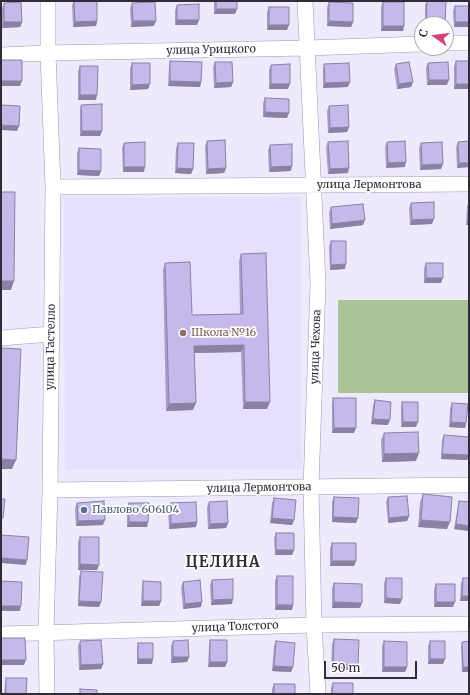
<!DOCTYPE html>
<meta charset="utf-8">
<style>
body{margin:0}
#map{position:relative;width:470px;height:695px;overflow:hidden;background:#edeafb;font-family:Merriweather,serif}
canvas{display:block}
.frame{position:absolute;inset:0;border:2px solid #302d38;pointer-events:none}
.north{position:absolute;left:414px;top:16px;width:40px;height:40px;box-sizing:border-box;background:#fff;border:1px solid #acabaf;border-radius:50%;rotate:284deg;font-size:11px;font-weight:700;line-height:16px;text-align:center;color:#302d38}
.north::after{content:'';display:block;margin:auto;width:14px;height:18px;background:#cf457c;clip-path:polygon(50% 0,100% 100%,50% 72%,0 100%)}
.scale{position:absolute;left:324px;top:661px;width:93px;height:18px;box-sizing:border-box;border:2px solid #302d38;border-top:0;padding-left:5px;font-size:12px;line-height:14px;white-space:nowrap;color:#302d38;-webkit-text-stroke:3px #fff;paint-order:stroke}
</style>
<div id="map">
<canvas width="470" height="695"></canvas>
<div class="frame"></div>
<div class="north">С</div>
<div class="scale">50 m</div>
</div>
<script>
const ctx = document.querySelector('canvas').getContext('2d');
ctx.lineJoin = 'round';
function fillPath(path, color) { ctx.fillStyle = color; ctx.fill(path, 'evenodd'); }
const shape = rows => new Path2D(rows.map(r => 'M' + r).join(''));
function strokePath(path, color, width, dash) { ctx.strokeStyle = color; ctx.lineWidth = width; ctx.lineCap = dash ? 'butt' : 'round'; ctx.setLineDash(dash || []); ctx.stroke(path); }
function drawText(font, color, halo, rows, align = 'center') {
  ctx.font = font + ' Merriweather,serif'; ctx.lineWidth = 3.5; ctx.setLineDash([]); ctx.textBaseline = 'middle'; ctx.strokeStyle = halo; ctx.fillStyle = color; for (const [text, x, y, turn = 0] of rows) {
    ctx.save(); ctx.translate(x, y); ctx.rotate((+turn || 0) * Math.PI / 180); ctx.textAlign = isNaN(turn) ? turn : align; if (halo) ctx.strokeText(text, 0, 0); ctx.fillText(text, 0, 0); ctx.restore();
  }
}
const built = shape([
 [301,197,302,469,65,470,64,198]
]);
const green = shape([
 [338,300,469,300,469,393,338,393]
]);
const minor = shape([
 [305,1,318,283,311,487,314,625,318,694],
 [446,43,469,43],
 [1,55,48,53,307,48,422,44],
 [53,187,469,184],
 [1,338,51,334],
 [50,490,469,485],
 [1,634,314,625,469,624],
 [47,694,46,632,50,490,53,187,48,53,48,1]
]);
const wall = shape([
 [74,1,97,21,96,26,73,27,72,5],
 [214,1,237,1,235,14,214,14],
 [427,1,445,24,425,24,425,5],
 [329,2,353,22,351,27,327,26,327,7],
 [383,2,404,26,403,31,381,31,381,7],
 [4,3,22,22,20,27,2,28,2,8],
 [132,3,154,26,131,27,130,8],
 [177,5,197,25,175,25,175,10],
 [455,6,469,6,454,27,453,11],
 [269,7,287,30,267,30,267,12],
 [170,61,201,82,200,87,168,86,169,66],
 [456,61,469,61,469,89,454,89,454,66],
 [215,62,233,82,231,87,214,88,213,67],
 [132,63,150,84,148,89,130,90,130,68],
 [428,63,447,85,427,85,426,68],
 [324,64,348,87,323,88,323,69],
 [396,64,413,82,411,87,397,89,394,69],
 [271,65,288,89,269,89,269,70],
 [80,66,96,100,78,100,78,71],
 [265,98,287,118,263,117,263,103],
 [81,105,102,131,100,136,80,136,80,110],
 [329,106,349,127,347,132,328,133,327,111],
 [207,141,226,168,224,173,206,174,205,146],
 [469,141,469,167,457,168,456,147,458,142],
 [328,142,348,173,328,174,326,147],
 [387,142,405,167,386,168,385,147],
 [124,143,144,172,123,172,122,148],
 [178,143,193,169,191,174,175,173,176,148],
 [421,143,441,169,420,170,419,148],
 [270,145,291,171,269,172,268,150],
 [79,148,101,171,99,176,77,175,77,153],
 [469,201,469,225,466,225,467,206],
 [411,203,432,224,410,225,409,208],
 [331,207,363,225,330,229,329,212],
 [331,241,345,269,330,270,329,246],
 [241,254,267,409,243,409,241,352,194,353,193,410,166,411,163,270,165,263,192,315,240,314,239,261],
 [426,263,441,283,424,283,424,268],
 [333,398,354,433,332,433,332,403],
 [375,400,388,425,371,424,373,405],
 [402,402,416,427,401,427,401,407],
 [452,403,466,423,465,428,449,427,450,408],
 [384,433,416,461,382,462,381,440],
 [444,435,469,455,467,460,441,459,442,440],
 [423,494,447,529,418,527,420,502],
 [334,497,356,523,332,522,332,502],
 [388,497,409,516,407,521,388,523,386,502],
 [274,498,294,520,292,525,270,523,272,503],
 [459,501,469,502,469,531,454,529,458,506],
 [209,502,228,523,226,528,208,529,207,507],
 [77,503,103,525,76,526,75,508],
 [129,503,148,522,147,527,127,527,127,508],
 [170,503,197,522,196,527,169,529,168,508],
 [276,533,294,550,292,555,275,555,274,538],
 [80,537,97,570,78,570,78,542],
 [332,543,354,566,330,566,330,548],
 [81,571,101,602,99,607,78,606,79,576],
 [277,576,293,605,292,610,275,610,275,581],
 [386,578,400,604,384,603,384,583],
 [463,578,469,578,469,601,460,601,461,583],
 [212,580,232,604,211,605,210,585],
 [143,581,161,601,159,606,141,606,142,586],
 [183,582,201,607,183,609,181,587],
 [334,583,360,608,332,608,332,588],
 [436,584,453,607,434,607,434,589],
 [334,639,356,670,331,669,332,644],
 [210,640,227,662,225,667,208,667,209,645],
 [80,641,103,664,101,669,79,670,78,646],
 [173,641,189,657,187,662,171,663,171,646],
 [276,641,293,667,291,672,272,671,274,646],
 [384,641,407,667,405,672,382,672,382,646],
 [430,641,443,664,428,664,428,646],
 [469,641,469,672,462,672,461,647,462,642],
 [138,643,152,664,137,664,137,648],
 [6,678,26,694,4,694,5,683],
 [333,683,353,694,331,694,331,688],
 [274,684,295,694,272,694,272,689]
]);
const shadedWall = shape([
 [216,9,237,9,235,14,214,14],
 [177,20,199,20,197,25,175,25],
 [97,21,96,26,73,27,75,22],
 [133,21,156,21,154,26,131,27],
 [329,21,353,22,351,27,327,26],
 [4,22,22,22,20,27,2,28],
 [455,22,469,22,469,27,454,27],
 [269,25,289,25,287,30,267,30],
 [383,26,404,26,403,31,381,31],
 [429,80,449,80,447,85,427,85],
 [1,81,22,81,20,86,1,86],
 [170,81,201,82,200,87,168,86],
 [233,82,231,87,214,88,216,83],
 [350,82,348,87,323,88,325,83],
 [413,82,411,87,397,89,399,84],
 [150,84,148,89,130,90,132,85],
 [271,84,290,84,288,89,269,89],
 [456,84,469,84,469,89,454,89],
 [80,95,97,95,96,100,78,100],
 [265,112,289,113,287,118,263,117],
 [1,125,19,126,17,131,1,130],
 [349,127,347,132,328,133,330,128],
 [82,131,102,131,100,136,80,136],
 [406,162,405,167,386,168,388,163],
 [459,163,469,163,469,167,457,168],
 [443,164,441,169,420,170,422,165],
 [292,166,291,171,269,172,271,167],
 [124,167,145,167,144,172,123,172],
 [177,168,193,169,191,174,175,173],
 [226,168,224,173,206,174,208,169],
 [349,168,348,173,328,174,330,169],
 [79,170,101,171,99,176,77,175],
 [434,219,432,224,410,225,412,220],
 [365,220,363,225,330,229,332,224],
 [468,220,469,220,469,225,466,225],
 [346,264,345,269,330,270,331,265],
 [426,278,443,278,441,283,424,283],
 [1,281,14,281,11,290,1,290],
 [244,345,241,352,192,353,194,346],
 [245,402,270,402,267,409,243,409],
 [196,403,193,410,166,411,169,404],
 [373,419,390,420,388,425,371,424],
 [403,422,418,422,416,427,401,427],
 [451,422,466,423,465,428,449,427],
 [334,428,356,428,354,433,332,433],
 [419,453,416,461,382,462,384,454],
 [442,454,469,455,467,460,441,459],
 [1,459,16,460,12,469,1,469],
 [409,516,407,521,388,523,389,518],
 [333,517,358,518,356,523,332,522],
 [272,518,294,520,292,525,270,523],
 [105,520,103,525,76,526,78,521],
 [421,520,450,522,447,529,418,527],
 [129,522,148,522,147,527,127,527],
 [197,522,196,527,169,529,171,524],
 [228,523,226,528,208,529,210,524],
 [456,524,469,526,469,531,454,529],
 [276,550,294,550,292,555,275,555],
 [1,558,27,560,26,565,1,563],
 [332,561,356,561,354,566,330,566],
 [80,564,99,565,97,570,78,570],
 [462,596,469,596,469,601,460,601],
 [386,598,402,599,400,604,384,603],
 [233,599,232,604,211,605,213,600],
 [79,601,101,602,99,607,78,606],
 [143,601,161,601,159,606,141,606],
 [202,602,201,607,183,609,185,604],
 [334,602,362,603,360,608,332,608],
 [436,602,455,602,453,607,434,607],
 [277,605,293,605,292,610,275,610],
 [1,606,21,606,20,611,1,611],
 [173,657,189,657,187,662,171,663],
 [138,659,153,659,152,664,137,664],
 [430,659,445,659,443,664,428,664],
 [1,660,26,660,24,665,1,665],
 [210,662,227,662,225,667,208,667],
 [103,664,101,669,79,670,81,665],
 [333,664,358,665,356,670,331,669],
 [274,666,293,667,291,672,272,671],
 [384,667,407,667,405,672,382,672],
 [463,667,469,667,469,672,462,672]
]);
const building = shape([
 [74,1,97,1,97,21,75,22,74,1],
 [216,1,237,1,237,9,216,9,216,1],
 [427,1,446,1,445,24,426,24,427,1],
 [21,2,22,22,4,22,4,3,21,2],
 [155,2,156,21,133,21,132,3,155,2],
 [329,2,353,3,353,22,329,21,329,2],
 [383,2,404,2,404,26,383,26,383,2],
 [199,4,199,20,177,20,177,5,199,4],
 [455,6,469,6,469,22,455,22,455,6],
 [269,7,289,7,289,25,269,25,269,7],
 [1,60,22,60,22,81,1,81,1,60],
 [170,61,202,62,201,82,170,81,170,61],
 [456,61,469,61,469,84,456,84,456,61],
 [215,62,232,62,233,82,216,83,215,62],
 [409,62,413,82,399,84,396,64,409,62],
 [448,62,449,80,429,80,428,63,448,62],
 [132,63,150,63,150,84,132,85,132,63],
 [349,63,350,82,325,83,324,64,349,63],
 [290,64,290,84,271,84,271,65,290,64],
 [80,66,98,66,97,95,80,95,80,66],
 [265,98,289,99,289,113,265,112,265,98],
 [102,104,102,131,82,131,81,105,102,104],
 [1,105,20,106,19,126,1,125,1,105],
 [348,105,349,127,330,128,329,106,348,105],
 [225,140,226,168,208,169,207,141,225,140],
 [348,141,349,168,330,169,328,142,348,141],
 [405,141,406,162,388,163,387,142,405,141],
 [469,141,469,163,459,163,458,142,469,141],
 [145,142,145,167,124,167,124,143,145,142],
 [442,142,443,164,422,165,421,143,442,142],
 [178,143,194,143,193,169,177,168,178,143],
 [292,144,292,166,271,167,270,145,292,144],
 [79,148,101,149,101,171,79,170,79,148],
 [1,192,15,192,14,281,1,281,1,192],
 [469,201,469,220,468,220,469,201],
 [434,202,434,219,412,220,411,203,434,202],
 [363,204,365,220,332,224,331,207,363,204],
 [331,241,346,241,346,264,331,265,331,241],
 [266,253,270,402,245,402,244,345,194,346,196,403,169,404,165,263,190,262,192,315,243,314,241,254,266,253],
 [426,263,443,263,443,278,426,278,426,263],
 [1,348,21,349,16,460,1,459,1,348],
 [333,398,356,398,356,428,334,428,333,398],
 [375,400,391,402,390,420,373,419,375,400],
 [402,402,418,402,418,422,403,422,402,402],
 [452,403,468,404,466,423,451,422,452,403],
 [418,432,419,453,384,454,384,433,418,432],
 [444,435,469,437,469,455,442,454,444,435],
 [423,494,452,497,450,522,421,520,423,494],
 [407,496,409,516,389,518,388,497,407,496],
 [334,497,359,498,358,518,333,517,334,497],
 [274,498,296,500,294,520,272,518,274,498],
 [1,499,5,499,3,518,1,518,1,499],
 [104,501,105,520,78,521,77,503,104,501],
 [227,501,228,523,210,524,209,502,227,501],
 [459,501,469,502,469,526,456,524,459,501],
 [196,502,197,522,171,524,170,503,196,502],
 [129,503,149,503,148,522,129,522,129,503],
 [276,533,294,533,294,550,276,550,276,533],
 [1,535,29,537,27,560,1,558,1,535],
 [80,537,99,537,99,565,80,564,80,537],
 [332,543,356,543,356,561,332,561,332,543],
 [81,571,103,572,101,602,79,601,81,571],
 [277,576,293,576,293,605,277,605,277,576],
 [386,578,402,578,402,599,386,598,386,578],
 [463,578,469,578,469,596,462,596,463,578],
 [233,579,233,599,213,600,212,580,233,579],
 [200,580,202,602,185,604,183,582,200,580],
 [1,581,22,582,21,606,1,606,1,581],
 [143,581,161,582,161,601,143,601,143,581],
 [334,583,362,584,362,603,334,602,334,583],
 [436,584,455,584,455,602,436,602,436,584],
 [1,638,25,638,26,660,1,660,1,638],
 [334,639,359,640,358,665,333,664,334,639],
 [101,640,103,664,81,665,80,641,101,640],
 [188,640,189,657,173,657,173,641,188,640],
 [210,640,227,640,227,662,210,662,210,640],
 [276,641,295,643,293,667,274,666,276,641],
 [384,641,407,642,407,667,384,667,384,641],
 [430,641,445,641,445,659,430,659,430,641],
 [469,641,469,667,463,667,462,642,469,641],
 [138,643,153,643,153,659,138,659,138,643],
 [6,678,27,678,26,694,6,694,6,678],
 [333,683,353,683,353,694,332,694,333,683],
 [274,684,295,684,295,694,274,694,274,684],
 [80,689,97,690,97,694,80,694,80,689]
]);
const markers = [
 [183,333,4,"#8d6e63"],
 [84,510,4,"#5c6f8a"]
];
const streetNames = [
 ["улица Урицкого",211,50,-1],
 ["улица Лермонтова",369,185],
 ["улица Гастелло",51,347,-89],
 ["улица Чехова",316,347,-88],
 ["улица Лермонтова",259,488,-1],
 ["улица Толстого",235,627,-2]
];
const educationNames = [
 ["Школа №16",191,333]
];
const serviceNames = [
 ["Павлово 606104",92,510]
];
const districtNames = [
 ["ЦЕЛИНА",223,563]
];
fillPath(built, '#e7e0fd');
fillPath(green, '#aac496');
strokePath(minor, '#9f98b3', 16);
strokePath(minor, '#fff', 15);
fillPath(wall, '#a99ec9');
fillPath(shadedWall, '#8a81a4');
fillPath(building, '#c5b8ea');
strokePath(building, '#8a81a4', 1);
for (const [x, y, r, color] of markers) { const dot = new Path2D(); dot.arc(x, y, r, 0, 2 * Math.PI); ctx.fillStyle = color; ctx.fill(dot); strokePath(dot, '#fff', 1.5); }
drawText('11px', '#302d38', '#fff', streetNames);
drawText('11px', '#785e54', '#fff', educationNames, 'left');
drawText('11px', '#4e5e75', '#fff', serviceNames, 'left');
ctx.letterSpacing = '1px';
drawText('bold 15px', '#302d38', '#fff', districtNames);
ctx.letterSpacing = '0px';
</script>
